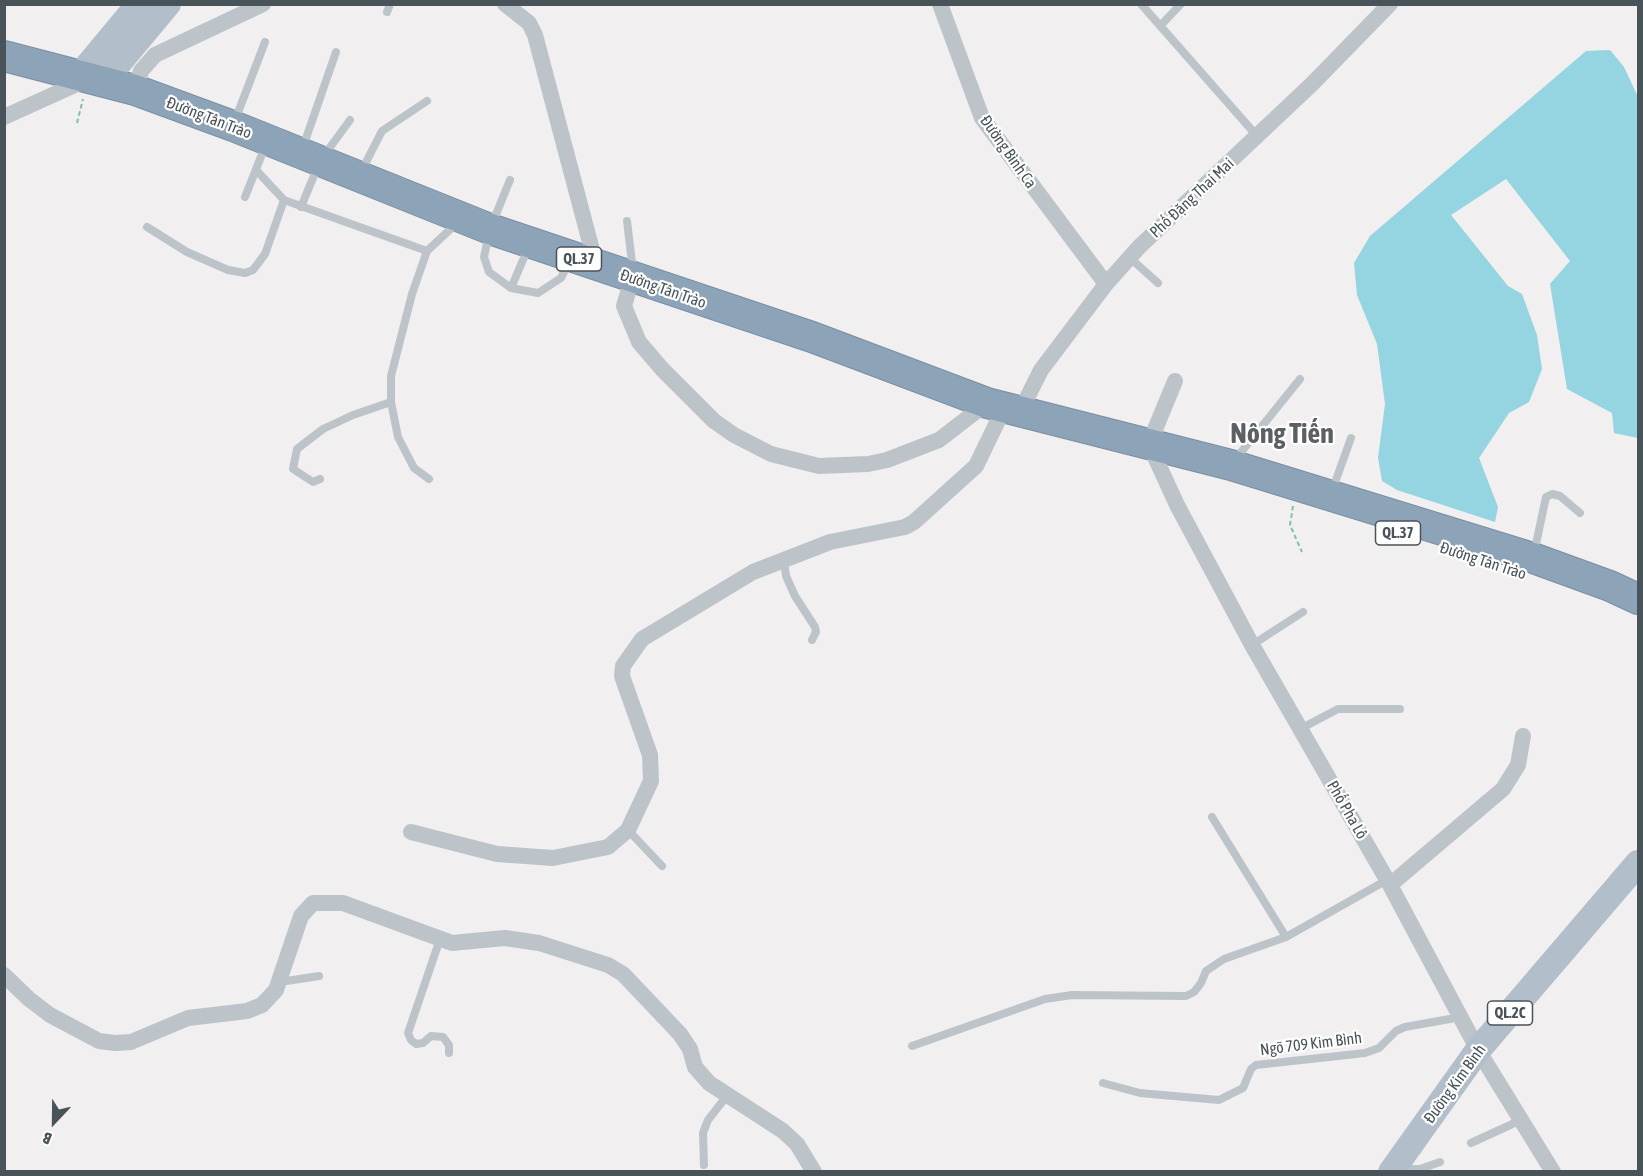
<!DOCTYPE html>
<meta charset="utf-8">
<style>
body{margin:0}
#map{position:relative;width:1643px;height:1176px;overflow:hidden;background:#f1efef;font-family:"Asap Condensed",sans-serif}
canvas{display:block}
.frame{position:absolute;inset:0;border:6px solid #49535a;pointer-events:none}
.north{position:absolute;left:24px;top:1092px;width:60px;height:60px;-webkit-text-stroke:4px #fff;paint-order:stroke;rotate:202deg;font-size:16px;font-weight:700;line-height:24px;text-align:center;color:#49535a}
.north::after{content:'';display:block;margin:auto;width:21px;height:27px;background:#49535a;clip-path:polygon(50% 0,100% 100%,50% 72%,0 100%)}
</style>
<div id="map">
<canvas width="1643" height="1176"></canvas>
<div class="frame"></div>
<div class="north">B</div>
</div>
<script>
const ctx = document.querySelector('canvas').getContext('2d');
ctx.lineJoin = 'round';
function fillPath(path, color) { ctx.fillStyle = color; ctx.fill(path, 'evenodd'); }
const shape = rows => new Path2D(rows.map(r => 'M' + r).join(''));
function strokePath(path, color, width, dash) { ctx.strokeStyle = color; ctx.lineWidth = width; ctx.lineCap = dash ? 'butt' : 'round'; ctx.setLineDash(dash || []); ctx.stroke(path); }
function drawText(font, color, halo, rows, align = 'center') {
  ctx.font = font + ' "Asap Condensed",sans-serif'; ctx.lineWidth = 4.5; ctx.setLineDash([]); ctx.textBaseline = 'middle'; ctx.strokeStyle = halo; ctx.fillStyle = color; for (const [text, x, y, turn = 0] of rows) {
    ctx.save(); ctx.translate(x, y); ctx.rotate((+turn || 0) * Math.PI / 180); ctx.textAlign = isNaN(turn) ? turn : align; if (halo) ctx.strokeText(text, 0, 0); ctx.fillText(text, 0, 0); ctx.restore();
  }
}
const water = shape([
 [1610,50,1624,67,1638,97,1638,438,1614,433,1612,413,1567,389,1550,284,1570,261,1506,179,1451,215,1508,286,1522,294,1537,335,1542,369,1529,402,1509,413,1479,458,1498,507,1495,522,1397,490,1382,481,1378,458,1385,404,1377,344,1357,295,1354,263,1370,236,1586,51]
]);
const path = shape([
 [77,123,83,99],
 [1293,506,1290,525,1302,552]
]);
const lane = shape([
 [1141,4,1257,136],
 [387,12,390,4],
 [1160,26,1181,4],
 [234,123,265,42],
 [303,147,336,52],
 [257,171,284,200,427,251,457,223],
 [361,172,382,131,427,101],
 [510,180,490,229,484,257,489,272,511,288,538,293,561,278,570,260],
 [245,197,266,144],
 [301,207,320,161,350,120],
 [627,221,633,271],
 [147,227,187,252,228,270,245,273,253,270,265,254,284,200],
 [427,251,412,294,391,376,391,402,398,437,414,468,429,479],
 [1130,258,1158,283],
 [511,288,529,246],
 [1234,461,1300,379],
 [320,479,313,482,293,469,297,449,323,429,353,415,391,402],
 [1332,491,1351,438],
 [784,560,786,576,795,596,815,627,816,632,812,640],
 [1522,573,1533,558,1546,497,1552,494,1560,496,1580,513],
 [1252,645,1303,612],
 [1300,729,1338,709,1400,709],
 [1212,817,1286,937],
 [628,830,662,866],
 [440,939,408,1033,411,1040,416,1044,423,1043,431,1036,443,1037,449,1045,449,1053],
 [280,982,319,976],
 [912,1046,1045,999,1072,995,1186,996,1194,992,1201,983,1206,971,1224,959,1286,937,1387,880],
 [1103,1083,1140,1093,1219,1100,1243,1088,1251,1069,1256,1065,1365,1053,1379,1048,1396,1031,1405,1027,1461,1017],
 [1471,1143,1521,1120],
 [704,1165,703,1133,708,1120,726,1097],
 [1399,1169,1420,1169,1440,1162]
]);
const street = shape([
 [505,4,529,23,535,35,596,265],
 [940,4,982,118,1106,284],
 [135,90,141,71,155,55,263,4],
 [4,117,88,79],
 [632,279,624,306,639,342,662,369,714,421,734,435,771,454,819,466,868,464,887,460,939,440,987,403],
 [1175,381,1149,444,1177,505,1252,645,1390,885,1478,1050,1553,1172],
 [1020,412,1041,370,1106,284,1139,247,1312,84,1390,4],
 [411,832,497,854,553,858,608,847,628,830,651,781,650,755,622,676,623,666,642,639,753,572,830,542,905,527,914,522,976,466,1004,408],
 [1390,885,1503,789,1518,765,1523,736],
 [4,975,29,999,50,1015,99,1041,115,1043,131,1042,188,1018,247,1011,262,1005,276,990,301,916,313,903,343,903,452,943,505,938,539,943,608,965,623,974,680,1034,690,1049,695,1067,709,1083,783,1131,797,1144,814,1172]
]);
const primary = shape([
 [79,76,139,4],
 [103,82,168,4],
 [1391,1172,1478,1050,1638,863]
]);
const highway = shape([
 [4,56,135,90,233,126,490,229,812,337,987,403,1231,465,1533,558,1610,586,1638,599]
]);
const shields = [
 [579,259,45],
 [1398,533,45],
 [1510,1013,45]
];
const shieldNames = [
 ["QL.37",579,259],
 ["QL.37",1398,533],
 ["QL.2C",1510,1013]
];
const streetNames = [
 ["Đường Tân Trào",209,118,21],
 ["Đường Bình Ca",1008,152,55],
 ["Phố Đặng Thai Mai",1192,198,-43],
 ["Đường Tân Trào",663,289,19],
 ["Đường Tân Trào",1483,561,18],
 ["Phố Pha Lô",1347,810,60],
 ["Ngõ 709 Kim Bình",1311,1044,-7],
 ["Đường Kim Bình",1455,1084,-54]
];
const townNames = [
 ["Nông Tiến",1282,434]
];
fillPath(water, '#95d4e1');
strokePath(highway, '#788ea3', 32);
strokePath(path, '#7fc39e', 2, [4.5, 3]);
strokePath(lane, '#bcc4ca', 8);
strokePath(street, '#bcc4ca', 16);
strokePath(primary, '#b2bfca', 26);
strokePath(highway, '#8da3b7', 30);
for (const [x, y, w] of shields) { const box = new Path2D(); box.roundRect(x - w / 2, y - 12, w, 24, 4.5); ctx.fillStyle = '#fff'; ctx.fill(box); strokePath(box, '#49535a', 1.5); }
drawText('bold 15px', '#49535a', null, shieldNames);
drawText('16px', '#49535a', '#fff', streetNames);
drawText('bold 28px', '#5c5f63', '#fff', townNames);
</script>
